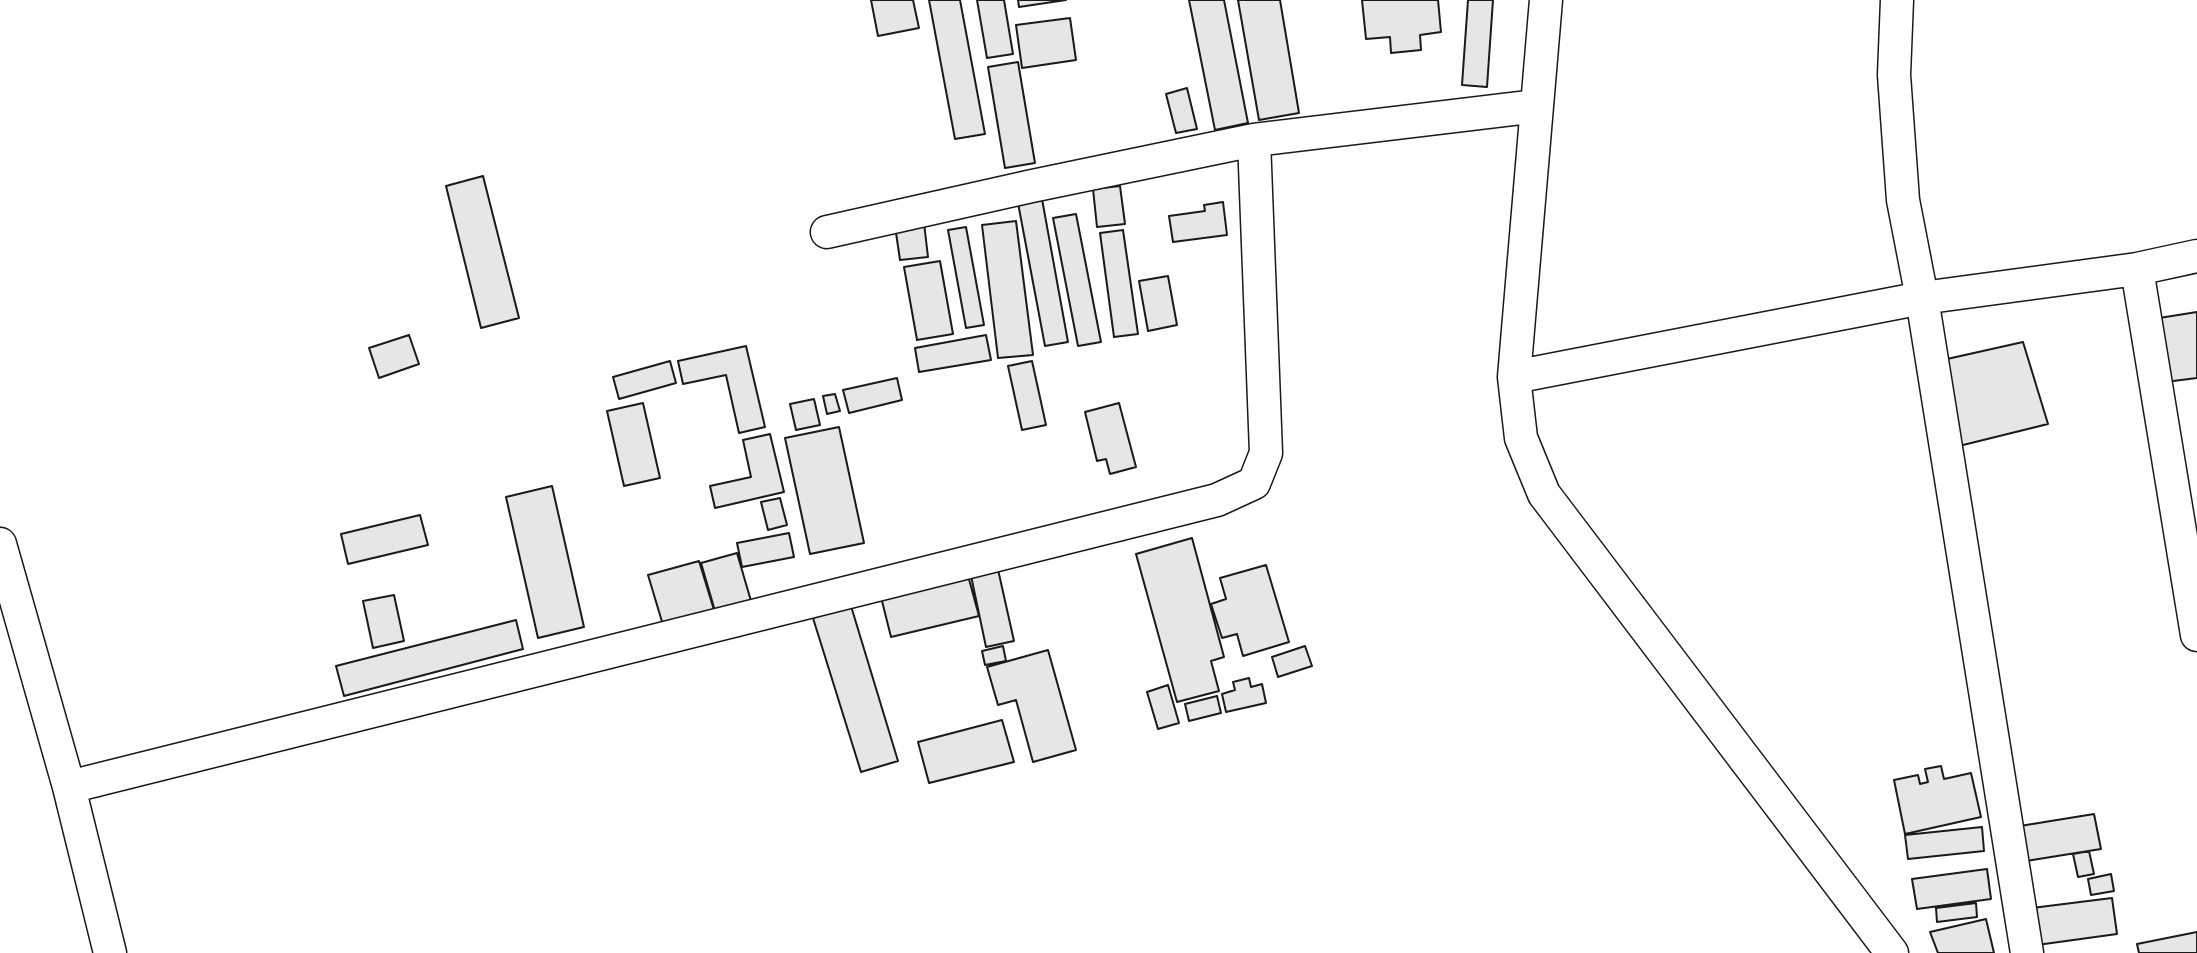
<!DOCTYPE html>
<style>
body{margin:0}
canvas{display:block;background:#fff}
</style>
<canvas width="2197" height="953"></canvas>
<script>
const ctx = document.querySelector('canvas').getContext('2d');
ctx.lineJoin = 'round';
function fillPath(path, color) { ctx.fillStyle = color; ctx.fill(path, 'evenodd'); }
const shape = rows => new Path2D(rows.map(r => 'M' + r).join(''));
function strokePath(path, color, width, dash) { ctx.strokeStyle = color; ctx.lineWidth = width; ctx.lineCap = dash ? 'butt' : 'round'; ctx.setLineDash(dash || []); ctx.stroke(path); }
const building = shape([
 [871,0,913,0,919,28,878,36,871,0],
 [929,0,960,0,985,134,955,139,929,0],
 [977,0,1004,0,1013,54,987,58,977,0],
 [1018,0,1066,0,1019,7,1018,0],
 [1189,0,1224,0,1248,123,1215,130,1189,0],
 [1238,0,1280,0,1299,113,1259,120,1238,0],
 [1362,0,1438,0,1441,32,1420,35,1421,50,1391,53,1390,37,1366,39,1362,0],
 [1468,0,1493,0,1487,87,1462,85,1468,0],
 [1070,18,1076,60,1022,68,1016,25,1070,18],
 [1018,62,1035,163,1005,168,988,67,1018,62],
 [1187,88,1197,129,1176,133,1166,94,1187,88],
 [483,176,519,318,481,328,446,186,483,176],
 [1120,186,1125,224,1097,227,1093,189,1120,186],
 [1042,199,1068,342,1045,346,1018,203,1042,199],
 [1223,202,1227,235,1173,242,1169,216,1205,211,1204,205,1223,202],
 [1076,214,1101,342,1078,346,1053,218,1076,214],
 [1016,221,1033,355,998,358,982,225,1016,221],
 [924,223,928,257,900,260,895,226,924,223],
 [966,227,984,325,966,328,948,230,966,227],
 [1123,230,1138,334,1114,337,1100,233,1123,230],
 [940,261,953,334,917,340,904,267,940,261],
 [1168,276,1177,325,1148,331,1139,281,1168,276],
 [2197,312,2197,378,2165,382,2153,319,2197,312],
 [409,335,419,364,379,378,369,348,409,335],
 [986,335,991,360,919,372,915,348,986,335],
 [2023,342,2048,424,1959,446,1947,359,2023,342],
 [746,346,765,427,739,433,726,375,683,384,678,361,746,346],
 [670,361,676,383,619,399,613,377,670,361],
 [1032,361,1046,425,1022,430,1008,366,1032,361],
 [897,378,902,400,849,413,843,390,897,378],
 [835,394,840,411,827,414,823,396,835,394],
 [814,399,820,425,796,430,790,404,814,399],
 [643,403,660,478,624,486,607,411,643,403],
 [1119,403,1136,467,1110,474,1106,459,1097,461,1085,412,1119,403],
 [839,427,864,543,810,554,785,438,839,427],
 [770,434,784,492,715,508,710,486,751,477,743,440,770,434],
 [552,486,584,627,538,638,506,497,552,486],
 [780,498,787,525,768,530,761,502,780,498],
 [420,515,428,545,348,564,341,534,420,515],
 [789,533,794,557,742,567,737,543,789,533],
 [1192,538,1224,657,1211,661,1219,691,1177,702,1136,554,1192,538],
 [737,553,751,601,715,611,701,563,737,553],
 [699,561,714,610,663,625,648,575,699,561],
 [997,565,1014,641,986,647,970,571,997,565],
 [1266,565,1289,642,1243,656,1237,634,1222,638,1211,604,1226,599,1220,578,1266,565],
 [967,572,979,616,891,637,880,593,967,572],
 [394,595,404,641,373,648,363,601,394,595],
 [851,606,898,761,861,772,813,618,851,606],
 [516,620,523,649,344,696,336,666,516,620],
 [1003,646,1006,661,985,665,982,651,1003,646],
 [1305,646,1312,666,1278,677,1272,657,1305,646],
 [1048,650,1076,750,1033,762,1016,700,998,705,987,667,1048,650],
 [1249,678,1251,687,1262,684,1266,703,1226,712,1222,694,1235,690,1233,682,1249,678],
 [1168,685,1179,723,1158,729,1147,692,1168,685],
 [1217,696,1221,713,1189,721,1185,704,1217,696],
 [1002,720,1014,762,929,783,918,742,1002,720],
 [1941,766,1944,779,1971,773,1981,817,1905,834,1894,780,1918,775,1920,784,1928,782,1925,769,1941,766],
 [2094,814,2101,849,2026,861,2020,826,2094,814],
 [1982,827,1984,851,1908,859,1905,835,1982,827],
 [2089,851,2094,874,2078,877,2073,854,2089,851],
 [1987,869,1991,899,1917,909,1912,879,1987,869],
 [2111,874,2114,891,2091,895,2088,879,2111,874],
 [2112,898,2117,934,2037,945,2032,908,2112,898],
 [1976,903,1977,917,1937,922,1936,908,1976,903],
 [1986,919,1994,953,1938,953,1930,932,1986,919],
 [2197,932,2197,953,2139,953,2137,944,2197,932]
]);
const minor = shape([
 [1546,0,1514,377,1521,438,1544,494,1892,953],
 [827,232,1032,186,1254,140,1537,106],
 [2137,269,2197,635],
 [1514,377,1922,298,1903,200,1894,75,1897,0],
 [0,544,69,787,110,953],
 [69,787,1217,500,1254,483,1266,453,1254,140],
 [2027,953,1922,298,2137,269,2197,256]
]);
fillPath(building, '#e6e6e6');
strokePath(building, '#1a1a1a', 2);
strokePath(minor, '#1a1a1a', 35);
strokePath(minor, '#fff', 32);
</script>
